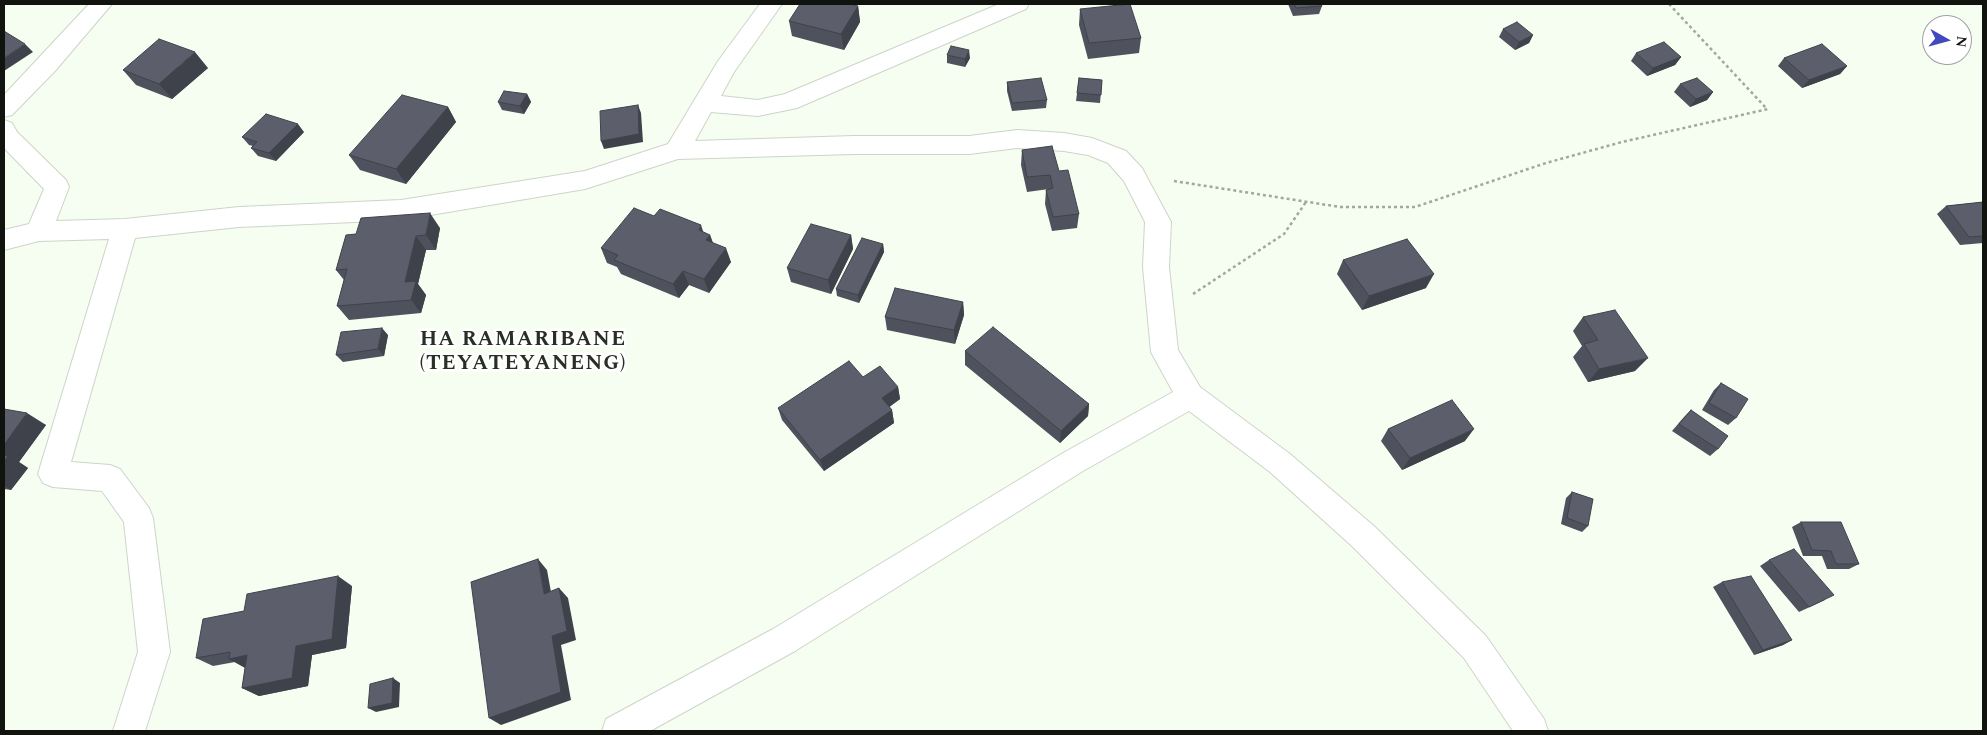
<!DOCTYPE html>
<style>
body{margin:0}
#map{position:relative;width:1987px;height:735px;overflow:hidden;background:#f5fef1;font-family:Spectral,serif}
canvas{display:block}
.frame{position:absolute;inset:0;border:5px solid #10130e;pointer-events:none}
.north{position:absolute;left:1922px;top:15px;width:50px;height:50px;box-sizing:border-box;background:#fff;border:1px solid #9fa19f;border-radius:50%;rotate:97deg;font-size:14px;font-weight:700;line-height:20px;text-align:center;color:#10130e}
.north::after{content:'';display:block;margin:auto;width:18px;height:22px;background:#414abe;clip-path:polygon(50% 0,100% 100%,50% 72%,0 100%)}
</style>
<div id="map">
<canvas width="1987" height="735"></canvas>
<div class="frame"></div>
<div class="north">N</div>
</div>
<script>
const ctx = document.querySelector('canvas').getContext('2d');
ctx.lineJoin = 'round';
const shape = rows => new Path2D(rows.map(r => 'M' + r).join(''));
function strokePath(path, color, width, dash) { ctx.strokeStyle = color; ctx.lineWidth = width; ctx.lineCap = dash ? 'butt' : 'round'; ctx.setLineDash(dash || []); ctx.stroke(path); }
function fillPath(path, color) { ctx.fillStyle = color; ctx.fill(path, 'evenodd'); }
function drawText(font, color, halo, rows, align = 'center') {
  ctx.font = font + ' Spectral,serif'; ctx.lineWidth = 5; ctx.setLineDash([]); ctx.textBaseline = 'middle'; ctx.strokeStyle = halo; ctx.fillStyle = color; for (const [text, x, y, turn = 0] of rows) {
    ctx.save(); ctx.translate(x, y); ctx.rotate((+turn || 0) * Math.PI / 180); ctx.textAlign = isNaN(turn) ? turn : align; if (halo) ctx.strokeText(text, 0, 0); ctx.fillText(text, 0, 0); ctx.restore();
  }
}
const path = shape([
 [1669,4,1767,109],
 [1174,181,1340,207,1415,207,1546,163,1622,142,1768,109],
 [1193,294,1284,234,1306,202]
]);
const street = shape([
 [89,4,112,4,55,71,12,115,4,117,4,95,89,4],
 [760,4,782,4,734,72,721,96,758,100,785,94,999,4,1029,4,1026,9,797,108,758,116,711,112,695,141,854,136,969,136,1017,130,1064,133,1092,138,1126,151,1142,168,1171,222,1169,267,1178,350,1200,387,1290,454,1375,527,1486,636,1544,719,1548,731,1513,731,1464,658,1353,547,1270,472,1189,411,1083,471,795,651,650,731,602,731,606,719,773,629,1063,453,1173,392,1151,352,1143,267,1145,222,1124,181,1108,163,1088,155,1064,151,1017,148,969,154,854,154,678,159,585,189,401,220,239,227,135,238,71,462,110,465,120,469,149,508,153,518,170,652,145,731,113,731,138,652,124,522,102,491,53,487,43,483,38,474,109,239,39,241,4,250,4,230,29,224,44,189,4,148,4,120,12,123,17,132,66,180,69,187,56,221,125,219,239,207,401,200,585,171,668,144,718,61,760,4]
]);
const wall = shape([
 [1288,4,1321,4,1322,6,1319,14,1293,16],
 [858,6,860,22,844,50,792,36,789,21],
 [1080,9,1141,38,1139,53,1088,59,1079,25],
 [1503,29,1533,35,1529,43,1515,50,1499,37],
 [1636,53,1681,57,1675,65,1647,76,1631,61],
 [947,55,970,58,965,67,947,63],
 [1784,58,1847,66,1840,74,1802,88,1778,66],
 [208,68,172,99,136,85,123,70],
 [1079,78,1102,80,1100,103,1076,101],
 [1007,82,1047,100,1046,108,1012,111,1007,91],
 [1680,84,1713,92,1707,100,1690,107,1674,92],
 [527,94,531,102,524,114,502,110,498,102],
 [448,107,456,122,406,184,360,170,349,155],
 [304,132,276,161,258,156,251,148,253,146,249,145,242,137],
 [1022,150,1059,171,1079,214,1077,228,1052,231,1045,204,1046,190,1049,189,1027,192,1021,165],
 [1983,202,1983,243,1960,245,1937,214,1946,206],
 [654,216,710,235,713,243,731,262,709,293,689,285,679,298,621,274,617,267,607,263,601,248],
 [440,228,436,250,426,250,418,284,426,295,421,313,349,320,337,306,344,280,336,270,346,235],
 [851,235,853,249,831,294,791,282,787,268],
 [883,244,884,252,859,303,837,296,836,289],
 [1343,260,1426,288,1362,310,1337,274],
 [963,302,964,315,955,344,887,330,885,317],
 [1583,317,1635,371,1588,382,1573,357,1582,346,1573,331],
 [388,335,384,356,343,362,336,355],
 [965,351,1089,404,1088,416,1060,443,965,365],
 [863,377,898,387,900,399,889,407,892,410,894,423,824,471,782,420,778,408],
 [1721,383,1736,418,1728,425,1702,410,1714,390],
 [4,409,46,425,19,462,28,468,11,490,4,489],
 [1691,410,1718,449,1710,456,1672,431,1684,417],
 [1388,429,1465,441,1402,470,1381,441],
 [1572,492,1588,526,1582,532,1561,524,1566,498],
 [1801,522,1859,564,1849,569,1827,569,1822,556,1803,556,1792,527],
 [1769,560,1825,600,1799,612,1760,566],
 [1722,582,1792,640,1783,645,1754,655,1713,587],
 [352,586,346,648,312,655,308,686,259,696,242,688,245,667,235,662,213,666,196,658,244,611]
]);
const shadedWall = shape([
 [858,6,860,22,844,50,841,34],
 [1533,35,1529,43,1515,50,1519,42],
 [25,44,33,52,4,71,4,58],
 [969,50,970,58,965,67,965,59],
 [195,52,208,68,172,99,159,84],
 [1681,57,1675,65,1647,76,1653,68],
 [1847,66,1840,74,1802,88,1809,80],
 [1713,92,1707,100,1690,107,1696,99],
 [527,94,531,102,524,114,520,106],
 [638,105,641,113,643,142,604,149,601,141],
 [448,107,456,122,406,184,396,169],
 [298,124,304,132,276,161,269,153],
 [430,213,440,228,436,250,426,235],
 [701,225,706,240,699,230],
 [710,235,715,249,706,240],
 [851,235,853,249,831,294,828,280],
 [416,236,426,250,418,284,426,295,421,313,411,300,405,282],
 [883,244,884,252,859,303,858,295],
 [726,248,731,262,709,293,704,279],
 [683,271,689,285,679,298,673,284],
 [1434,274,1426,288,1362,310,1369,296],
 [963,302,964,315,955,344,954,330],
 [382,328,388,335,384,356,378,349],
 [1648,358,1635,371,1588,382,1599,369],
 [898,387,900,399,884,411,882,398],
 [1089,404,1088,416,1060,443,1061,431],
 [892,410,894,423,824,471,820,460],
 [27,413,46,425,19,462,28,468,11,490,4,486,4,445],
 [1474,429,1465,441,1402,470,1410,458],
 [538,559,547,570,553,603,544,594],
 [338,576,352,586,346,648,312,655,308,686,259,696,242,688,296,646],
 [559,588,568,598,576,640,561,645,571,700,501,725,489,718,552,636],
 [1792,640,1783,645,1754,655,1763,650],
 [247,655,245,668,229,659],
 [393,678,400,683,399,707,376,712,368,708]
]);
const building = shape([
 [800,4,849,4,858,6,841,34,789,21,800,4],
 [1130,4,1141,38,1089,43,1080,9,1130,4],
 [1294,4,1321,4,1322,6,1296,8,1294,4],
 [1517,22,1533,35,1519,42,1503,29,1517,22],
 [4,31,25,44,4,58,4,31],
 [159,39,195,52,159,84,123,70,159,39],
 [1664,42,1681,57,1653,68,1636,53,1664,42],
 [1822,44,1847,66,1809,80,1784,58,1822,44],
 [951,46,969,50,965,59,947,55,951,46],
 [1041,78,1047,100,1012,103,1007,82,1041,78],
 [1079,78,1102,80,1101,95,1077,93,1079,78],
 [1697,78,1713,92,1696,99,1680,84,1697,78],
 [504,91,527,94,520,106,498,102,504,91],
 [402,95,448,107,396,169,349,155,402,95],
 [638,105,639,134,601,141,600,111,638,105],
 [266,114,298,124,269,153,251,148,257,142,242,137,266,114],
 [1052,146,1059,171,1068,170,1079,214,1053,217,1046,190,1053,188,1050,175,1027,177,1022,150,1052,146],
 [1983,202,1983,236,1969,237,1946,206,1983,202],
 [634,208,654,216,660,209,701,225,699,230,710,235,706,240,726,248,704,279,683,271,673,284,614,260,618,255,601,248,634,208],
 [430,213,426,235,416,236,405,282,416,281,411,300,337,306,347,269,336,270,346,235,356,234,361,218,430,213],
 [811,224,851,235,828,280,787,268,811,224],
 [862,238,883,244,858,295,836,289,862,238],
 [1407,239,1434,274,1369,296,1343,260,1407,239],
 [895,288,963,302,954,330,885,317,895,288],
 [1615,310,1648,358,1599,369,1584,344,1598,340,1583,317,1615,310],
 [993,327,1089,404,1061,431,965,351,993,327],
 [382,328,378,349,336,355,341,332,382,328],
 [849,361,863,377,880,366,898,387,882,398,892,410,820,460,778,408,849,361],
 [1721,383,1748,399,1736,418,1709,403,1721,383],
 [1452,400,1474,429,1410,458,1388,429,1452,400],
 [4,409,27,413,4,445,4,409],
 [1691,410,1728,436,1718,449,1679,424,1691,410],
 [4,455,8,456,4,462,4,455],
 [1572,492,1593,499,1588,526,1567,518,1572,492],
 [1801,522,1841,522,1859,564,1836,564,1831,551,1812,550,1801,522],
 [1794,549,1834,595,1809,607,1769,560,1794,549],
 [538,559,544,594,559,588,567,631,552,636,561,692,489,718,471,582,538,559],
 [338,576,332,639,296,646,292,678,242,688,247,655,229,659,230,652,196,658,203,619,244,611,247,594,338,576],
 [1751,576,1792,640,1763,650,1722,582,1751,576],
 [393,678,392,703,368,708,370,684,393,678]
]);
const districtNames = [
 ["HA RAMARIBANE",523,341],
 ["(TEYATEYANENG)",523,365]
];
strokePath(street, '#ccd5c9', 2);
strokePath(path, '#a1a89d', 2.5, [3, 3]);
fillPath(street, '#fff');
fillPath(wall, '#4f525c');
fillPath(shadedWall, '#40424b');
fillPath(building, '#5c5f6b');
strokePath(building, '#40424b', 1);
ctx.letterSpacing = '1px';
drawText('bold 21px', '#282f25', '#fff', districtNames);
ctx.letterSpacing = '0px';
</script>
